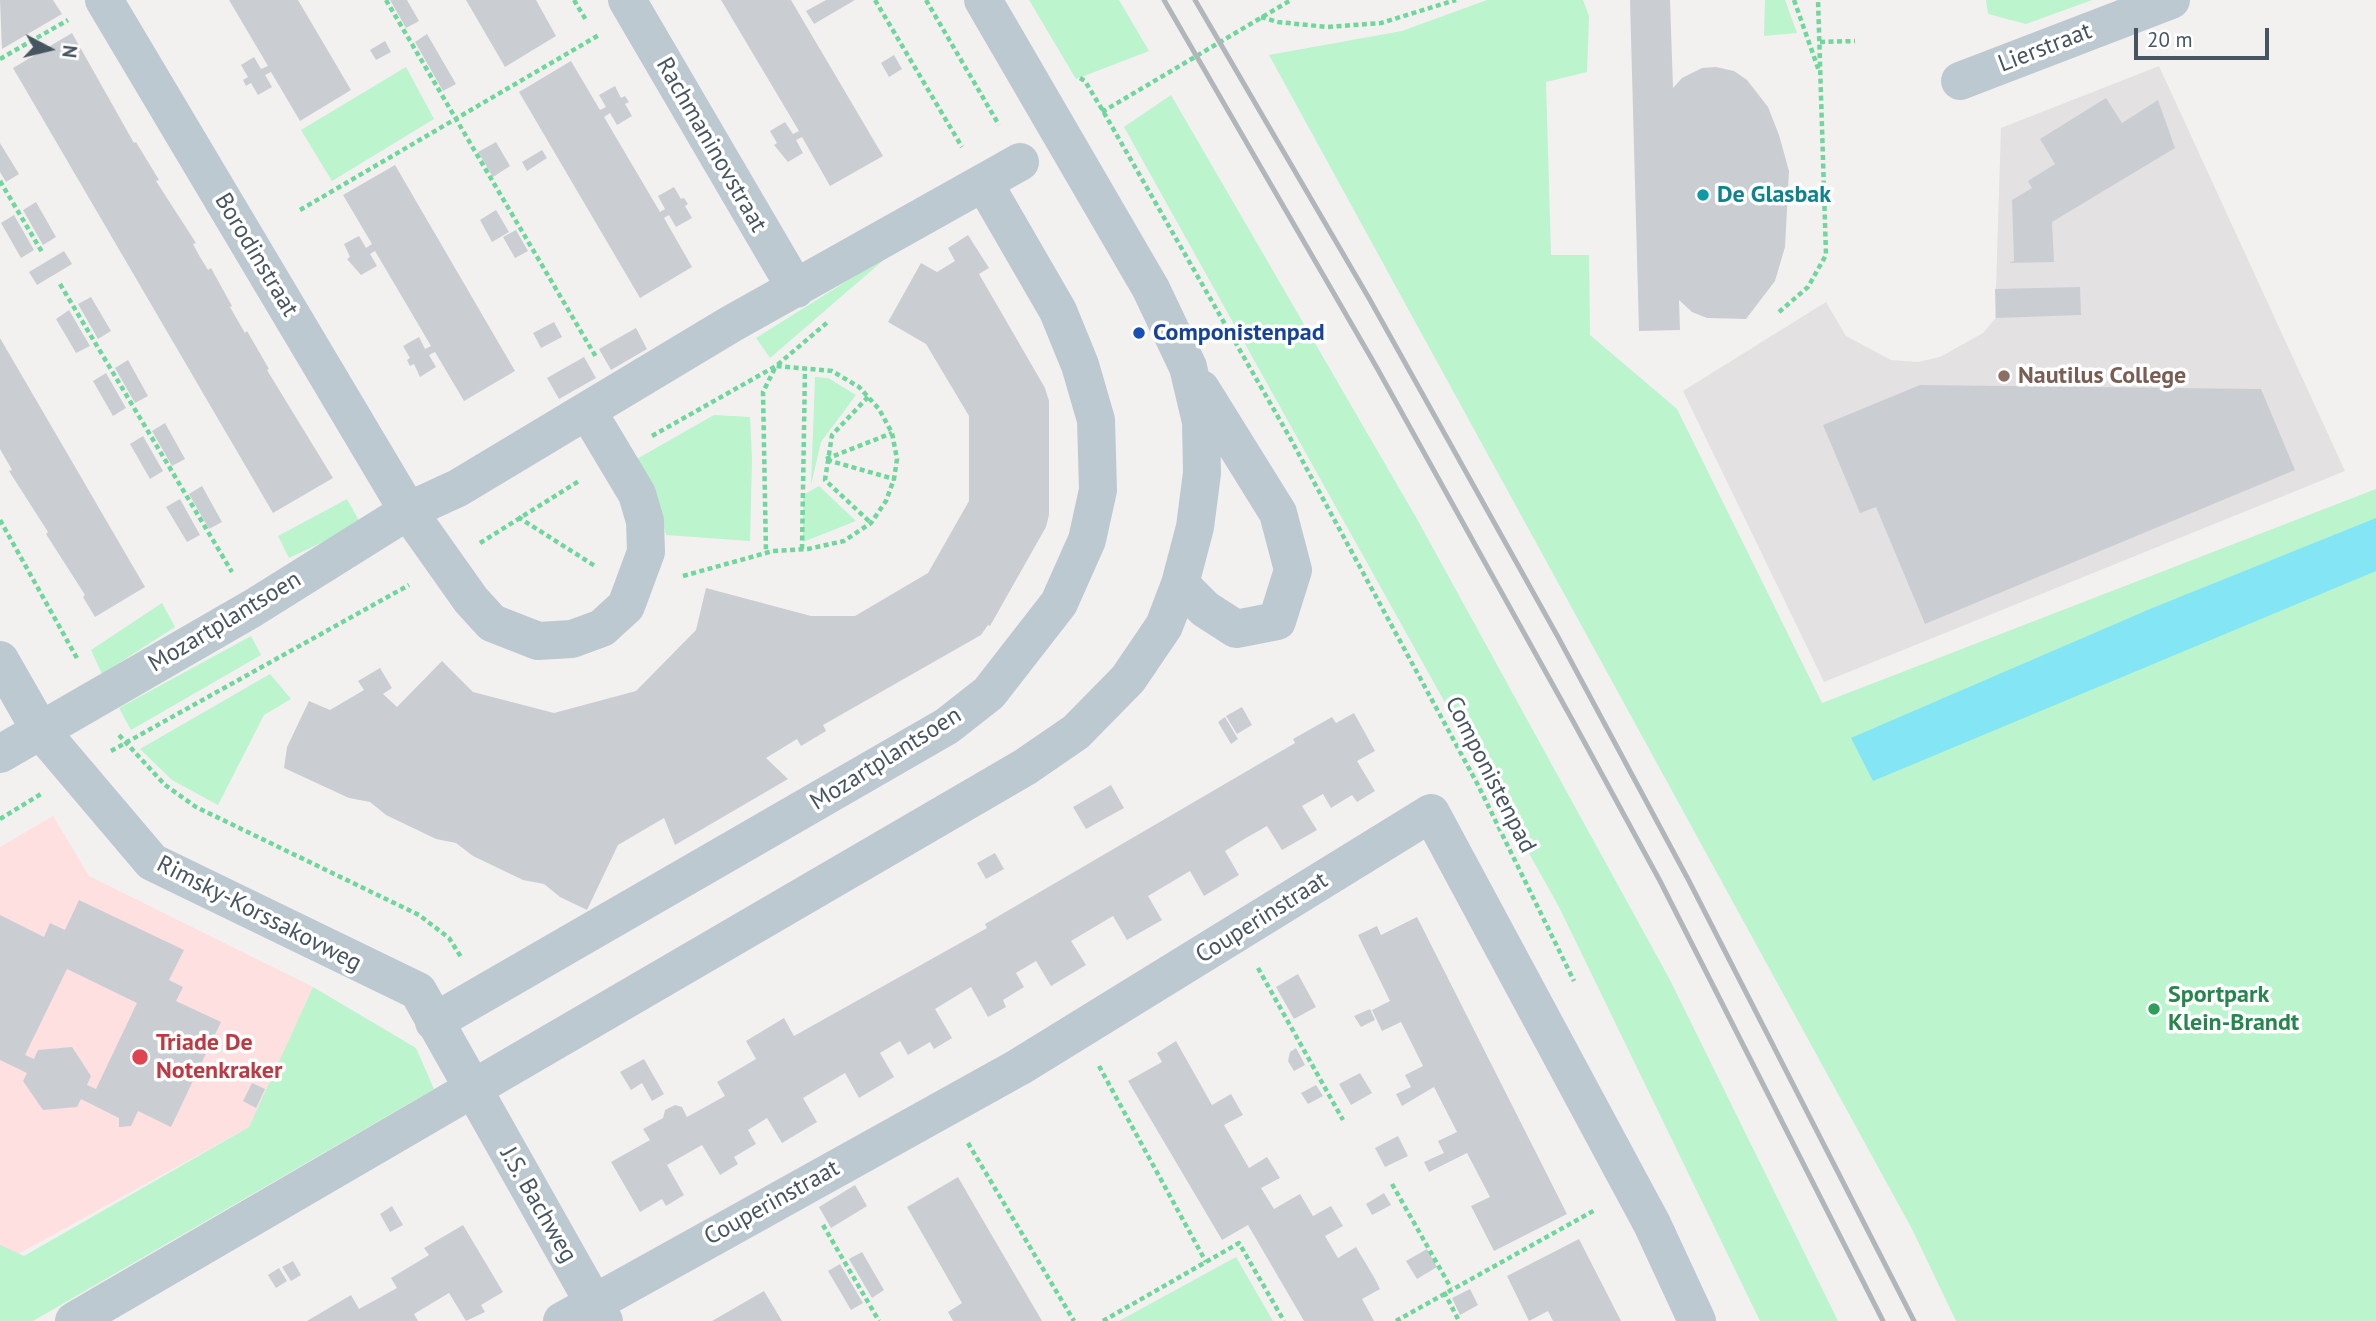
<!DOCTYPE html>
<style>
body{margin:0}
#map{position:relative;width:2376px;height:1321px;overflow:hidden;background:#f3f0f0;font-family:"PT Sans",sans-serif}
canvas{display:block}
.north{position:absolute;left:14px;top:14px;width:70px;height:70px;-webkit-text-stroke:5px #fff;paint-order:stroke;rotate:97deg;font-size:19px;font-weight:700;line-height:28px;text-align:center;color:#465560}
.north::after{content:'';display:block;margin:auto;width:24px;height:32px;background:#465560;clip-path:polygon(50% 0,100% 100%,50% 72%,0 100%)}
.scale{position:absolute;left:2134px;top:28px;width:135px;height:32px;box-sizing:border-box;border:4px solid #465560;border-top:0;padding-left:9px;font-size:21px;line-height:24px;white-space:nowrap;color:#465560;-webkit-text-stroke:5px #fff;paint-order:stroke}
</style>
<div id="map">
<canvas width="2376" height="1321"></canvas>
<div class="north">N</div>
<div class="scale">20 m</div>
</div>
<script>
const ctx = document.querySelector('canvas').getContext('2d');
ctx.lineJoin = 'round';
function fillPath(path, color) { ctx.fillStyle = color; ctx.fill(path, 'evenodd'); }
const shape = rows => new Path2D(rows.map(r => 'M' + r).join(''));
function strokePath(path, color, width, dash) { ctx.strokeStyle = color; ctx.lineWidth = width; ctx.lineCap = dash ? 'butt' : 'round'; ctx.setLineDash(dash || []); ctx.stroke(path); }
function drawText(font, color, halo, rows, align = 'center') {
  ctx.font = font + ' "PT Sans",sans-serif'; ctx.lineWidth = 7; ctx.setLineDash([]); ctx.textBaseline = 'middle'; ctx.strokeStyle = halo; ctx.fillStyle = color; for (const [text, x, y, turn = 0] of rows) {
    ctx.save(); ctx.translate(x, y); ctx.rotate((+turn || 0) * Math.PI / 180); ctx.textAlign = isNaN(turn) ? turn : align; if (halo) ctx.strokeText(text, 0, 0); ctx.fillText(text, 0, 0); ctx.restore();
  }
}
const education = shape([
 [2159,66,2345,471,1824,682,1683,391,1826,302,1846,336,1891,360,1918,362,1940,357,1983,333,1995,319,2001,128]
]);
const medical = shape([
 [53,816,89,876,313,987,249,1127,0,1264,0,847]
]);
const green = shape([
 [1029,0,1119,0,1149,51,1076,79],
 [1487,0,1583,0,1589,16,1587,72,1546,82,1551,255,1589,255,1590,335,1677,409,1822,703,2376,489,2376,1321,1956,1321,1912,1229,1269,55,1402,31],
 [1765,0,1785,0,1797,33,1764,36],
 [1986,0,2092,0,2026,24,1988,14],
 [406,67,434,119,332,181,301,130],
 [1171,95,1417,519,1670,980,1838,1321,1760,1321,1559,907,1124,127],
 [893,252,770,358,756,338],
 [815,377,828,378,856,395,821,442,811,485],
 [714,415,750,417,752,458,750,541,666,535,657,497,635,460],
 [819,486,856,521,803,542,803,495],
 [347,499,361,524,289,558,278,536],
 [162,603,175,627,102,674,91,650],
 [251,636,261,655,131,730,119,708],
 [270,674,291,699,264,715,218,805,172,780,140,749],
 [313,987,416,1048,434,1089,33,1321,0,1321,0,1245,24,1256,249,1127],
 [1236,1257,1273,1321,1119,1321]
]);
const water = shape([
 [2376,518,2376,571,1873,781,1851,738,2150,609]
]);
const building = shape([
 [0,0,53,0,62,14,2,49],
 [229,0,298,0,351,90,300,121,271,72,265,75,272,87,258,95,251,83,246,86,243,80,248,77,241,65,254,57,261,69,268,66],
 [390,0,407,0,419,21,406,28],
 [466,0,536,0,556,36,505,67],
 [721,0,791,0,883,156,830,186,802,137,796,140,803,153,788,162,774,145,777,143,770,131,785,122,793,134,799,131],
 [826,0,855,0,814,24,806,11],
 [1630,0,1670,0,1673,88,1682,78,1702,68,1716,67,1734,71,1747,80,1768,107,1779,135,1789,171,1785,247,1775,281,1746,319,1707,318,1692,312,1679,300,1680,330,1639,331],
 [72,33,134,143,136,142,159,180,156,181,196,243,193,244,200,257,208,270,211,268,232,306,230,307,245,333,247,331,269,369,267,370,333,478,273,513,13,68],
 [427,34,456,84,443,91,415,42],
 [385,41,391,52,376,60,370,50],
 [894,55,902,69,889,77,881,63],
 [571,61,600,110,606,107,599,95,615,86,621,98,625,96,629,102,625,104,632,116,617,125,610,113,604,117,660,212,665,209,658,196,674,187,681,199,684,198,688,204,685,206,692,218,676,227,669,215,664,218,692,267,640,298,519,92],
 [2106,98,2122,123,2158,100,2175,148,2052,222,2054,262,2009,263,2014,261,2012,200,2032,188,2028,181,2055,164,2040,139],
 [496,142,510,166,493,177,478,152],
 [0,143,19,174,6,182,0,172],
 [542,150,547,158,527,171,522,162],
 [395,165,515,371,464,401,435,352,429,355,436,367,420,377,414,364,410,366,407,360,410,358,403,346,419,337,425,349,431,346,375,251,370,254,377,266,361,275,347,259,350,257,344,244,359,236,366,248,372,244,343,195],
 [36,202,56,237,43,245,23,210],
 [496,210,509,232,492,242,480,220],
 [14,215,34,250,21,258,1,223],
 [516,230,528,251,515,258,503,237],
 [968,235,989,268,979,274,1045,388,1049,401,1049,515,1046,527,990,626,988,625,981,635,823,725,826,731,801,746,797,739,766,758,788,779,675,845,664,818,618,845,587,910,560,897,544,884,523,880,473,856,456,843,436,839,386,815,370,802,349,798,284,768,287,747,309,701,330,710,364,690,358,681,380,668,392,688,383,694,397,707,442,661,473,692,554,713,636,691,696,630,706,588,811,616,855,616,928,573,969,501,969,416,926,344,888,322,921,263,937,272,955,261,948,248],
 [64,251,72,264,37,285,29,272],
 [2080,287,2081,315,1996,318,1995,289],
 [91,297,111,331,98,339,78,304],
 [69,310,90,346,76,353,56,319],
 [554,322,562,337,541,348,533,333],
 [636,328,647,349,611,370,599,349],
 [0,338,145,587,95,617,83,597,85,595,46,534,48,532,9,471,12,470,0,449],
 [584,357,596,378,559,399,547,378],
 [128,360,148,396,135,403,115,368],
 [106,373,126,408,113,416,93,381],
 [1920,385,2261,389,2295,470,1925,624,1876,507,1860,513,1823,425],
 [165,423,185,459,172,466,152,431],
 [143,436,163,471,150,479,130,444],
 [202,486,222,522,209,529,189,494],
 [180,499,200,535,187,542,166,507],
 [1242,707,1252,725,1237,734,1226,716],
 [1354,713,1375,751,1357,761,1375,791,1357,802,1352,795,1331,808,1323,794,1302,806,1317,830,1282,850,1267,826,1246,838,1225,851,1239,875,1204,896,1190,871,1148,896,1162,920,1127,940,1113,916,1071,941,1086,965,1051,986,1036,961,1016,973,1024,987,1003,1000,1006,1007,988,1017,971,987,935,1009,952,1038,934,1049,930,1042,908,1055,900,1041,880,1053,894,1077,859,1098,845,1073,803,1098,817,1122,782,1143,767,1118,748,1130,756,1144,734,1157,738,1164,720,1175,702,1145,667,1165,684,1195,666,1206,662,1199,640,1212,611,1162,650,1140,643,1129,663,1118,665,1110,675,1105,682,1107,687,1117,725,1096,717,1082,756,1059,746,1041,784,1018,794,1036,987,928,985,924,1295,743,1293,739,1332,717,1336,723],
 [1225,717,1238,739,1231,744,1218,722],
 [1111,785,1124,808,1086,829,1073,807],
 [995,853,1004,869,986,879,977,863],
 [79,900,184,950,169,980,183,987,176,1001,221,1022,171,1127,138,1111,131,1126,119,1127,119,1118,81,1099,77,1107,43,1110,23,1081,27,1073,0,1060,0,915,44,937,50,923,65,930],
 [67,969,137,1003,96,1089,87,1085,91,1076,72,1047,38,1050,34,1059,25,1055],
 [1417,917,1567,1214,1494,1251,1471,1206,1490,1197,1467,1153,1429,1172,1424,1162,1444,1153,1438,1141,1457,1132,1434,1087,1402,1106,1396,1094,1411,1087,1405,1075,1423,1066,1401,1022,1382,1031,1372,1010,1390,1001,1358,935,1377,926,1381,935],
 [1298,974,1316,1007,1294,1019,1276,987],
 [1370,1009,1375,1020,1361,1027,1354,1016],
 [1176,1041,1212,1105,1231,1094,1243,1115,1224,1125,1249,1168,1267,1157,1280,1178,1261,1188,1274,1209,1300,1194,1313,1216,1331,1206,1343,1226,1325,1236,1338,1258,1356,1247,1375,1279,1380,1289,1362,1299,1374,1321,1304,1321,1248,1225,1222,1240,1128,1081,1162,1062,1157,1053],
 [1296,1048,1305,1065,1294,1071,1288,1061,1290,1052],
 [644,1059,664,1094,652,1101,642,1083,631,1090,620,1072],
 [1360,1073,1372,1093,1351,1105,1339,1084],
 [252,1083,265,1089,256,1108,243,1101],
 [1316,1085,1323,1096,1308,1104,1301,1093],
 [1398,1136,1408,1156,1385,1167,1375,1148],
 [958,1177,977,1210,1042,1321,953,1321,948,1312,962,1303,907,1207],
 [855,1185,867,1206,831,1228,819,1207],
 [1384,1193,1391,1205,1372,1215,1366,1204],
 [392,1206,403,1225,390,1232,380,1214],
 [463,1225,503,1292,481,1305,485,1312,466,1321,449,1293,414,1314,418,1321,307,1321,351,1295,359,1309,397,1288,391,1278,429,1255,424,1248],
 [1579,1239,1621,1321,1553,1321,1548,1311,1529,1321,1507,1276],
 [1427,1249,1437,1267,1417,1279,1406,1261],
 [862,1252,884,1290,872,1298,849,1259],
 [293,1261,301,1275,291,1281,282,1267],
 [840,1264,863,1303,851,1310,828,1271],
 [279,1268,287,1281,276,1288,268,1275],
 [1470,1289,1478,1305,1460,1315,1452,1298],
 [764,1291,782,1321,712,1321]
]);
const path = shape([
 [386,0,596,357],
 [574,0,586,20],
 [875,0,962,147],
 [926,0,999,125],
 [1794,0,1819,71],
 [1261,17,1278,22,1327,27,1381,23,1456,0],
 [1820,42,1855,41],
 [0,59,68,20],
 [1080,78,1085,81,1103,111,1289,436,1478,785,1574,981],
 [1102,112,1291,0],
 [0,181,42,252],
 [300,210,599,35],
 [60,284,232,572],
 [1779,312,1808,287,1826,255,1818,0],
 [868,397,832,435,825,480,871,523],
 [652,436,776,366,829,321],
 [826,459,892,433],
 [827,460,894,479],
 [518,517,595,566],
 [0,520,78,660],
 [480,543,579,481],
 [802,549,805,369],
 [683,576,773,551,808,549,844,541,871,523,886,501,894,479,897,459,892,433,879,409,859,387,832,371,776,366,763,392,766,553],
 [119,735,165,785,196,807,419,915,449,938,461,957],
 [111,751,409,585],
 [0,819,41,794],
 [1258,968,1343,1120],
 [1099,1066,1206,1262],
 [968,1143,1074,1321],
 [1392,1184,1451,1288],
 [823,1225,879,1321],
 [1444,1292,1459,1321],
 [1103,1321,1239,1243,1284,1321],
 [1396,1321,1595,1210]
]);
const minor = shape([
 [104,0,408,511,471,600,492,623,538,641,572,639,602,628,626,606,646,552,645,521,637,494,588,412],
 [627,0,796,289],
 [1960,81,2171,0],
 [1180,584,1205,609,1236,629,1277,621,1293,570,1278,513,1201,389],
 [0,660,40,730,152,862,418,991,604,1321],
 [0,754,253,608,408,511,458,488,731,324,1020,162],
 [434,1022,947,726,989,693,1059,603,1087,540,1098,490,1096,420,1080,365,1058,311,984,183],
 [74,1321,1025,767,1076,732,1128,679,1164,626,1180,584,1195,527,1202,473,1201,422,1188,367,1151,289,983,0],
 [562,1321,1019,1067,1431,813,1652,1224,1697,1321]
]);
const rail = shape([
 [1164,0,1377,368,1574,723,1660,881,1883,1321],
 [1195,0,1370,300,1558,637,1689,881,1914,1321]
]);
const markers = [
 [1703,195,7,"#0f9aa8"],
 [1139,333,7,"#1a4fb4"],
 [2004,376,7,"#8d6e63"],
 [2154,1009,7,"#2e9e5b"],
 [140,1057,9,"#e0444e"]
];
const streetNames = [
 ["Lierstraat",2045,48,-21],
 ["Rachmaninovstraat",711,145,60],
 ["Borodinstraat",256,255,59],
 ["Mozartplantsoen",225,622,-31],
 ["Mozartplantsoen",886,759,-32],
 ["Componistenpad",1490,775,63],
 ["Rimsky-Korssakovweg",259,914,27],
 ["Couperinstraat",1262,918,-32],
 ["Couperinstraat",772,1203,-29],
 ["J.S. Bachweg",538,1205,60]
];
const cultureNames = [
 ["De Glasbak",1717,195]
];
const transitNames = [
 ["Componistenpad",1153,333]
];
const educationNames = [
 ["Nautilus College",2018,376]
];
const leisureNames = [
 ["Sportpark",2168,995],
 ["Klein-Brandt",2168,1023]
];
const healthNames = [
 ["Triade De",156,1043],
 ["Notenkraker",156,1071]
];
fillPath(education, '#e4e1e2');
fillPath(medical, '#fde0df');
fillPath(green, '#bbf4cd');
fillPath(water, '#84e5f5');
fillPath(building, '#caced3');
strokePath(path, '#6fd69c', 4.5, [5, 3.5]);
strokePath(minor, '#bcc9d1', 38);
strokePath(rail, '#b1b6bb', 5);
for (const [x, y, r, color] of markers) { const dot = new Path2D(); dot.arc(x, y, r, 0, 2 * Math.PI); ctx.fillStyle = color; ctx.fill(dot); strokePath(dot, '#fff', 2.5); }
drawText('24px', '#465560', '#fff', streetNames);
drawText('bold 24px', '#0d838f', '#fff', cultureNames, 'left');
drawText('bold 24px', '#164399', '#fff', transitNames, 'left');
drawText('bold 24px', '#785e54', '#fff', educationNames, 'left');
drawText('bold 24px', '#27864d', '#fff', leisureNames, 'left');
drawText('bold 24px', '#be3a42', '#fff', healthNames, 'left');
</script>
